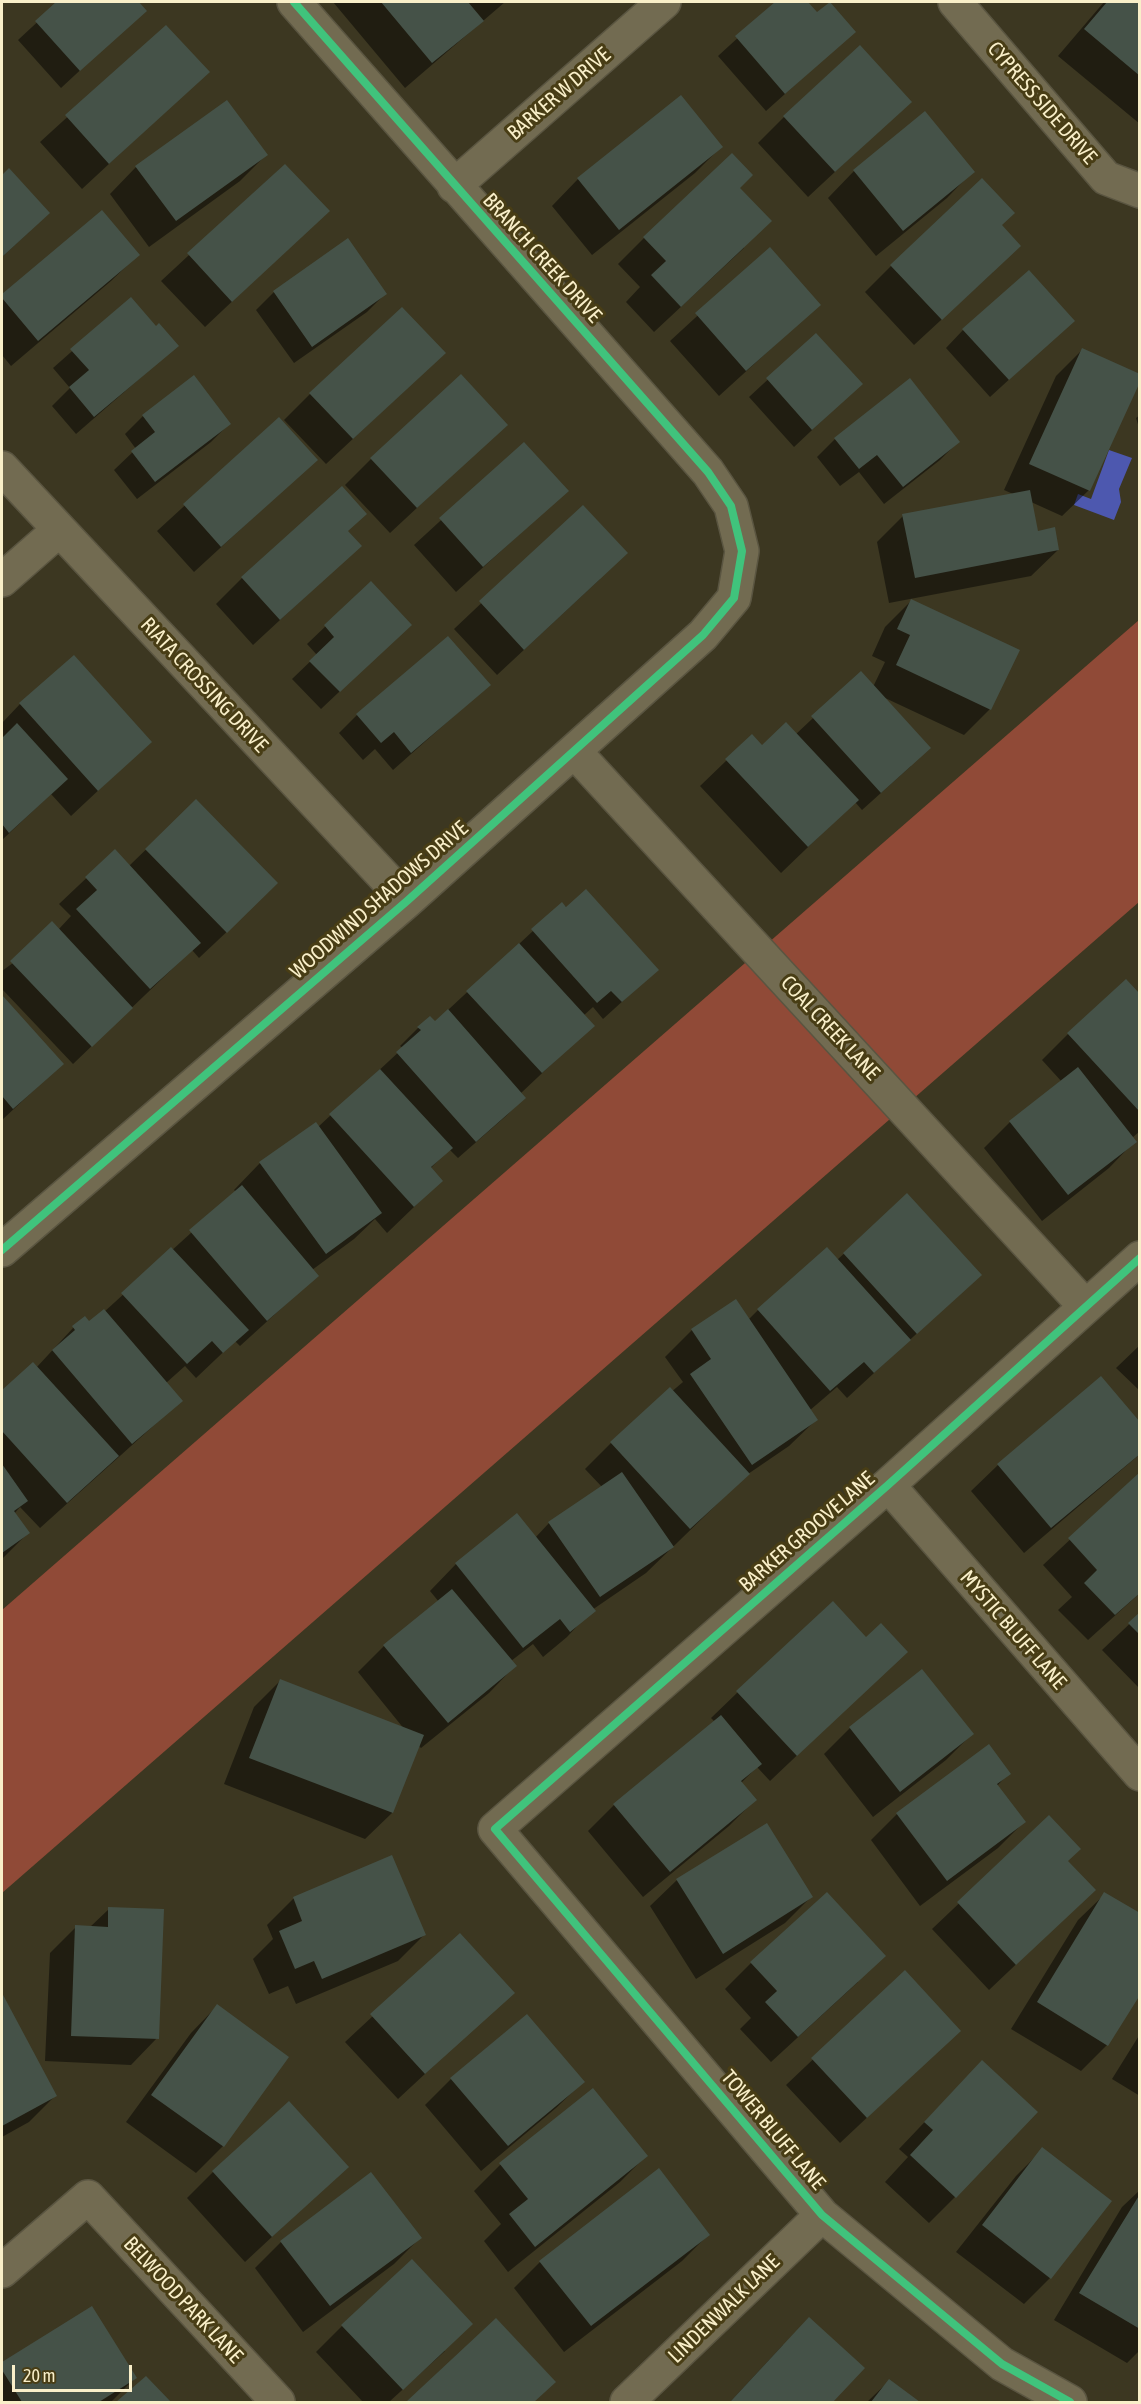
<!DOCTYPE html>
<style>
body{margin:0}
#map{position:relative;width:1141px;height:2404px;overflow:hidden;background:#3c3721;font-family:"Asap Condensed",sans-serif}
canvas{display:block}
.frame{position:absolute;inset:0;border:3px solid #f9efc9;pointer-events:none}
.scale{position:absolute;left:12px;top:2365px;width:120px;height:27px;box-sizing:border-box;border:3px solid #f9efc9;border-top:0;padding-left:8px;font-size:18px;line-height:21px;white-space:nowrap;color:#f9efc9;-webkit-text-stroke:4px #483d15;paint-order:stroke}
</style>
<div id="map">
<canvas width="1141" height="2404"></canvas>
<div class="frame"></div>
<div class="scale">20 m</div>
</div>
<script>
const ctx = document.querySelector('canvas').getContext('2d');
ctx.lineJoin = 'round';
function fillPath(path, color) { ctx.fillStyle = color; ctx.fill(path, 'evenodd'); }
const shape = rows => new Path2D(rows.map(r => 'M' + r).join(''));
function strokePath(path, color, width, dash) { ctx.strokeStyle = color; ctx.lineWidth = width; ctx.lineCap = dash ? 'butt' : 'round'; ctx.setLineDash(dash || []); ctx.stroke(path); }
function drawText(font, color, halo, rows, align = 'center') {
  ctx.font = font + ' "Asap Condensed",sans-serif'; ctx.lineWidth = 6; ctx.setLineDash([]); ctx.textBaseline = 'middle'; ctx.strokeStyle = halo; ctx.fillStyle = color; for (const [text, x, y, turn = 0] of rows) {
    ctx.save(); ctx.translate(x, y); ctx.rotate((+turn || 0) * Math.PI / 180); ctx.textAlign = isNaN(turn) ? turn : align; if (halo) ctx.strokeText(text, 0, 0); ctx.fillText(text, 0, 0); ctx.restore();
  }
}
const green = shape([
 [1139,620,1139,902,2,1893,2,1610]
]);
const water = shape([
 [1109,450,1132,458,1119,489,1121,502,1114,520,1074,505,1078,494,1091,499]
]);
const shadow = shape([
 [59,2,137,2,145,10,61,88,18,40],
 [333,2,505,2,405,88],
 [777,2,806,2,817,14,854,32,766,111,718,56],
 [1104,2,1140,2,1140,124,1058,56],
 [166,27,208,72,82,189,40,142],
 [227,102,266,155,240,181,149,247,110,194,136,167],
 [910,102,808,197,758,143,784,117],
 [925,113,973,171,947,198,876,256,828,198,854,171],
 [721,147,695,173,592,255,552,206,578,179],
 [285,166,328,211,205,327,161,281],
 [9,170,30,231,2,257,2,177],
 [738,188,744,248,654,332,626,302,640,287,618,264,644,238],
 [102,212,138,255,111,281,11,366,2,355,2,296],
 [1000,226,993,272,914,345,865,292,891,266],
 [770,249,819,305,719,396,670,341],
 [274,292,385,294,367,312,294,363,256,310],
 [131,299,156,328,177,346,76,434,52,406,70,388,53,368],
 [1073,321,990,397,946,348,963,330],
 [816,335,861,384,794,447,749,397],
 [1082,350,1089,490,1062,516,1031,502,1037,533,1058,550,1031,576,889,603,877,542,903,516,1013,494,1004,490,1056,376],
 [417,379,326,464,284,420,310,394],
 [1140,415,1140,431,1136,418],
 [143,416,229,424,211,442,137,499,114,470,136,449,125,434],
 [279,419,316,460,194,572,157,531],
 [506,425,390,533,345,485,371,459],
 [835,439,958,442,940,460,884,504,859,472,840,486,817,457],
 [524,444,567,491,456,592,414,545],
 [583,507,600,579,497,675,454,629],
 [347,532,360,546,253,645,216,604,242,578],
 [371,583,392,642,321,709,292,679,317,655,307,644],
 [912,600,990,709,964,735,883,697,911,766,862,810,855,802,781,873,700,786,727,760,795,735,861,673,873,687,885,662,872,656,885,627],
 [489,685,393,770,375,749,363,760,339,733,357,715],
 [20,704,150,742,71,816,51,794,2,840,2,723],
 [196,801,250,910,199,958,192,950,73,1064,2,989,2,971,58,930,71,916,59,904,115,851,129,866],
 [562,904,657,970,603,1019,593,1007,583,1016,592,1026,520,1094,524,1098,506,1116,458,1158,449,1149,430,1169,441,1181,387,1233,375,1219,354,1239,312,1270,317,1276,240,1346,235,1341,196,1378,185,1366,166,1383,181,1401,40,1528,20,1507,14,1514,28,1533,2,1559,2,1392,33,1364,36,1368,73,1328,89,1323,104,1312,236,1192,234,1190,260,1163,318,1127,403,1048,400,1046,418,1028,430,1018,434,1023],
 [1140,996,1140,1131,1132,1138,1135,1141,1109,1168,1042,1221,984,1148,1010,1122,1062,1082,1042,1060,1068,1034],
 [2,997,62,1064,2,1120],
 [907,1196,980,1275,847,1398,837,1387,809,1411,816,1420,789,1446,748,1474,646,1573,592,1610,567,1637,543,1657,533,1644,511,1661,515,1666,489,1693,421,1748,418,1745,392,1813,365,1839,224,1784,254,1707,280,1681,405,1730,358,1672,384,1646,439,1602,430,1591,456,1564,517,1516,535,1538,549,1523,602,1487,585,1469,611,1443,683,1382,665,1357,692,1330,735,1301,748,1320,758,1310,837,1260],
 [1140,1345,1140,1391,1116,1368],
 [1101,1378,1140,1454,1024,1553,971,1491,998,1465],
 [1140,1474,1140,1593,1088,1640,1058,1610,1072,1597,1043,1565],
 [1140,1614,1140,1689,1102,1650],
 [866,1639,906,1652,770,1781,757,1767,741,1783,755,1800,729,1826,643,1897,588,1831,614,1805,715,1722,711,1718,738,1692],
 [922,1671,972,1734,946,1760,873,1817,824,1754,850,1728],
 [1009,1773,997,1786,1024,1822,998,1848,920,1906,871,1840,897,1814],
 [1049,1818,1066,1861,1067,1916,989,1990,932,1929],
 [392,1857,424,1935,398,1961,296,2004,288,1986,269,1994,253,1959,273,1939,267,1925,293,1899],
 [677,1880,811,1897,785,1923,696,1979,650,1906],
 [1105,1894,1107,2045,1081,2071,1011,2029,1078,1920],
 [109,1909,157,2038,131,2065,45,2061,50,1953,76,1927,90,1927],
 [460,1935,512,1993,398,2099,345,2042],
 [751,1963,858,1982,771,2062,740,2029,751,2018,725,1989],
 [904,1973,959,2031,840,2143,786,2085],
 [2,1996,56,2095,29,2122,2,2137],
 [217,2006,287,2057,223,2146,196,2173,126,2122,191,2033],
 [1140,2034,1140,2096,1112,2079],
 [451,2079,583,2082,556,2108,481,2171,425,2105],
 [956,2089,955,2197,929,2223,885,2182,908,2157,899,2149],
 [1043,2149,1050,2278,1024,2304,956,2252,1016,2176],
 [646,2156,620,2182,508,2272,484,2241,501,2224,474,2191,500,2165],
 [347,2167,245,2262,187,2198,213,2172],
 [1140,2190,1140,2350,1127,2363,1054,2320,1122,2207],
 [708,2235,682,2261,564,2352,514,2288,540,2262],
 [420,2238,394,2264,303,2332,255,2268,281,2242],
 [92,2308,135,2378,111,2402,2,2402,2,2364],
 [496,2321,554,2382,533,2402,408,2402],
 [342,2326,445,2351,389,2402,363,2402,316,2352],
 [783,2345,862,2368,831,2402,730,2402],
 [146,2378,169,2402,119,2402],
 [889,2381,918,2402,867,2402]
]);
const building = shape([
 [56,2,139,2,147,11,80,71,35,21],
 [381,2,468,2,484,21,432,63],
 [775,2,808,2,817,12,830,2,856,32,785,94,735,36],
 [1107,2,1140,2,1140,76,1084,29],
 [166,25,210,72,109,164,65,115],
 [860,45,912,102,835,172,783,116],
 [681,95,723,147,619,230,577,178],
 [227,100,268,155,176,221,135,166],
 [925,111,975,172,903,231,853,170],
 [732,153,753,175,740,188,772,221,681,307,651,275,666,261,643,237],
 [285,164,330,211,232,302,187,253],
 [9,168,50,213,2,257,2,175],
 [982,178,1015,213,1002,225,1021,246,942,320,890,265],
 [102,210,140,255,38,341,2,298,2,294],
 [348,238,387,294,312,347,273,291],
 [770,247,821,305,746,371,695,313],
 [1029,270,1075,321,1009,380,962,329],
 [131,297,156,326,159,323,179,346,94,417,69,387,89,370,70,349],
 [402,307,446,353,353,439,309,393],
 [816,333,863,384,812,430,766,378],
 [1082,348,1140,374,1140,382,1090,491,1029,464],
 [461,374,508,425,417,508,370,458],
 [194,375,231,424,155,482,131,451,155,432,142,415],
 [910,378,960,442,903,487,877,455,859,469,834,438],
 [279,417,318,460,221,547,183,504],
 [524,442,569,491,483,567,439,518],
 [342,486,367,514,348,531,362,546,280,620,241,577],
 [1030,490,1038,531,1055,527,1059,550,915,578,902,514],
 [583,505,628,553,524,650,479,601],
 [371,581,412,625,340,692,309,661,334,637,324,625],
 [911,599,1020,650,991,710,896,665,910,635,897,629],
 [448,636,491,685,411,753,394,732,381,743,356,714],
 [74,655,152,742,98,791,19,703],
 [861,671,931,748,881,793,811,716],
 [786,722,859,800,808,847,725,759,752,734,762,745],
 [17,723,68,779,9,833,2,824,2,738],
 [196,799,278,883,227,933,145,849],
 [115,849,201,943,150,989,76,909,97,890,85,877],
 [586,889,659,970,622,1002,611,991,597,1003,531,929,562,902,566,907],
 [52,921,133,1008,92,1047,10,961],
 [519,943,595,1026,542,1073,466,991],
 [1126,979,1140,994,1140,1112,1067,1033],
 [2,995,64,1064,13,1109,2,1096],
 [448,1009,526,1098,476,1142,396,1052,421,1030,417,1027,430,1016,435,1021],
 [1078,1067,1137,1142,1068,1195,1009,1121],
 [380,1069,453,1148,431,1167,443,1181,414,1207,329,1114],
 [316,1122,382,1213,326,1254,259,1162],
 [242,1185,319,1276,267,1321,189,1230],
 [907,1193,982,1275,917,1334,843,1253],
 [171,1247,249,1330,223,1353,212,1341,187,1364,121,1293],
 [827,1247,911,1340,874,1373,864,1362,830,1391,757,1309],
 [736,1299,818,1420,752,1465,690,1374,711,1359,691,1329],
 [104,1309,183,1401,132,1444,52,1350,75,1330,72,1326,85,1316,89,1321],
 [33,1362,119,1456,67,1503,2,1431,2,1390],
 [1101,1376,1140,1422,1140,1454,1051,1528,997,1464],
 [670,1387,750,1474,690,1529,610,1442],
 [2,1464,28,1501,14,1511,30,1533,2,1553],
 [622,1472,674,1547,600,1597,548,1522],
 [1140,1472,1140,1593,1115,1615,1084,1583,1097,1570,1068,1538],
 [517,1513,596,1611,570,1632,560,1619,523,1648,455,1563],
 [452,1589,517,1666,448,1723,383,1645],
 [833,1601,866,1637,881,1623,908,1652,797,1756,736,1691],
 [1140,1612,1140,1635,1128,1623],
 [922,1669,974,1734,900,1792,849,1727],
 [280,1679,424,1735,393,1813,249,1758],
 [721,1715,762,1764,741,1781,757,1800,670,1872,613,1804],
 [989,1744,1011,1774,997,1784,1026,1822,947,1881,896,1813],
 [1049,1815,1081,1849,1068,1861,1096,1890,1016,1965,957,1902],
 [767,1823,813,1897,723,1954,676,1879],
 [392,1855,426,1935,322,1979,314,1961,295,1969,279,1931,302,1921,293,1897],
 [827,1892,886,1956,798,2037,765,2002,777,1991,750,1962],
 [1104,1892,1140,1913,1140,1995,1108,2046,1037,2002],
 [108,1907,164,1909,159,2039,71,2036,75,1925,108,1927],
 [460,1933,515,1993,425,2074,370,2014],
 [905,1970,961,2031,867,2118,811,2058],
 [2,1993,57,2096,2,2126],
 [217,2004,289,2057,224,2147,151,2095],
 [527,2014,585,2082,508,2146,450,2078],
 [982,2060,1038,2112,956,2198,910,2155,933,2130,924,2122],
 [593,2088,648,2156,535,2247,509,2214,528,2199,499,2163],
 [289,2101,349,2167,272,2237,212,2171],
 [1042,2147,1112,2201,1051,2279,982,2225],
 [659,2168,710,2235,591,2326,539,2261],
 [371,2172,422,2238,330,2306,280,2241],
 [1140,2194,1140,2329,1079,2293],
 [412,2259,473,2324,403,2390,341,2325],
 [92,2306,137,2378,99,2402,22,2402,2,2370,2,2362],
 [809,2317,865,2368,833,2402,730,2402],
 [496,2318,556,2382,534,2402,409,2402,407,2401],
 [146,2376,171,2402,116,2402],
 [889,2379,920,2402,871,2402]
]);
const minor = shape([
 [955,2,1106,178,1140,191],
 [454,186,664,2],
 [2,468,407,901],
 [2,580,59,530],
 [574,751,1085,1306],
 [2,1250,407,901,703,635,734,598,742,551,731,506,708,472,294,2],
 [888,1485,1140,1774],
 [2,2271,88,2197,278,2402],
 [627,2402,822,2215],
 [1070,2402,1002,2364,822,2215,495,1829,888,1485,1140,1258]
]);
const cycleway = shape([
 [2,1250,407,901,703,635,734,598,742,551,731,506,708,472,294,2],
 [1070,2402,1002,2364,822,2215,495,1829,888,1485,1140,1258]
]);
const streetNames = [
 ["BARKER W DRIVE",559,94,-41],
 ["CYPRESS SIDE DRIVE",1042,103,49],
 ["BRANCH CREEK DRIVE",542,258,48],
 ["RIATA CROSSING DRIVE",204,685,47],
 ["WOODWIND SHADOWS DRIVE",379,900,-41],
 ["COAL CREEK LANE",830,1028,47],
 ["BARKER GROOVE LANE",807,1532,-41],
 ["MYSTIC BLUFF LANE",1013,1630,49],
 ["TOWER BLUFF LANE",773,2130,50],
 ["BELWOOD PARK LANE",183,2300,47],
 ["LINDENWALK LANE",724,2309,-44]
];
fillPath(green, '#904a37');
fillPath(water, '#4d58af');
fillPath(shadow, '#0007');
fillPath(building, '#455248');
strokePath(minor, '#5a5541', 36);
strokePath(minor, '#726b51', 33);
strokePath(cycleway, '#40c37c', 8);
drawText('21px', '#f9efc9', '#483d15', streetNames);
</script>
